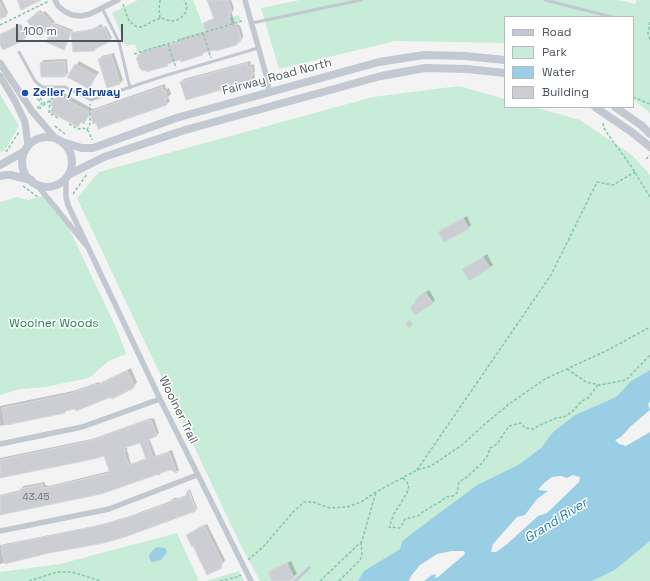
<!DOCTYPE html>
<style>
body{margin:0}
#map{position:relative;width:650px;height:581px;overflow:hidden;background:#f4f3f3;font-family:"Space Grotesk",sans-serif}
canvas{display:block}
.legend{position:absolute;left:504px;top:16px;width:130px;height:92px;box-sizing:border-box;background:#fff;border:1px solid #b7bbbf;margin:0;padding:5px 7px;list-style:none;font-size:12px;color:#4c545e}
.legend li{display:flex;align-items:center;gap:8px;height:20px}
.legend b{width:20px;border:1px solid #b7bbbf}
.scale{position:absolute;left:16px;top:24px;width:107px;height:18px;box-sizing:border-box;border:2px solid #4c545e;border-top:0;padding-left:5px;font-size:12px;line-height:14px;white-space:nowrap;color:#4c545e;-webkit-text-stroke:3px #fff;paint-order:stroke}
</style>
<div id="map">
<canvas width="650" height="581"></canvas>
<ul class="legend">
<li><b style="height:5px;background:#c2c9d3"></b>Road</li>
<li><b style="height:11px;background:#c7ecd8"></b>Park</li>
<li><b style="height:11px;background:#99cee4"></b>Water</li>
<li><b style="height:11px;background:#cdced4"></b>Building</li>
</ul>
<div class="scale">100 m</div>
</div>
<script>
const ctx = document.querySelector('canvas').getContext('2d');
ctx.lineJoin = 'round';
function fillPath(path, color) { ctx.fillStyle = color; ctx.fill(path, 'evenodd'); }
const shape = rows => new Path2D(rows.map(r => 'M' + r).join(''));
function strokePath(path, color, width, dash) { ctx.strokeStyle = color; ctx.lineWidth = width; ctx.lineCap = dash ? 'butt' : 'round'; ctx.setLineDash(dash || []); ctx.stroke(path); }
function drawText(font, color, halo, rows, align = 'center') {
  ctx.font = font + ' "Space Grotesk",sans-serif'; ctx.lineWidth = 3; ctx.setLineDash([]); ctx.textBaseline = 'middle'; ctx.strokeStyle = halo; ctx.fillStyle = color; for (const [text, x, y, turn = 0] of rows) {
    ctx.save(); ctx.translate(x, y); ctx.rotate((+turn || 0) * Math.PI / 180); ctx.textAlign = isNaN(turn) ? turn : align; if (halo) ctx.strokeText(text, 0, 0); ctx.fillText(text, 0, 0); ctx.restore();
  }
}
const green = shape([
 [138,0,193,0,203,26,239,15,241,21,137,52,135,44,126,46,112,13],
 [300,0,618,0,635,4,637,0,650,0,650,113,633,99,633,17,505,17,505,43,395,41,279,69,261,8],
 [459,86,505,99,505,107,534,107,580,120,632,155,650,175,650,370,631,381,616,397,575,415,553,432,541,448,518,465,477,485,402,542,400,549,364,571,358,581,260,581,240,544,77,198,99,172,373,97],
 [0,94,19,126,5,150,0,152],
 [43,196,58,205,118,332,126,354,109,361,89,378,45,387,20,389,0,395,0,202,17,197,28,200],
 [177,533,199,581,0,581,0,572,60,564],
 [650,541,650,581,592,581,615,570],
 [239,571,244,581,206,581]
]);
const water = shape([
 [650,370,650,402,648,404,650,410,631,426,621,437,615,440,619,444,626,446,650,432,650,541,615,570,592,581,424,581,432,575,436,574,435,578,438,577,465,554,464,551,452,551,437,554,420,565,411,576,409,581,358,581,364,571,400,549,402,542,406,538,477,485,518,465,541,448,553,432,575,415,616,397,631,381],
 [573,475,580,477,579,482,547,513,538,516,506,545,496,552,491,552,493,544,517,517,525,515,537,499,548,491,538,490,544,483,552,477,561,476,567,478],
 [157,547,165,548,167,552,161,560,152,562,149,558,150,553]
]);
const shadow = shape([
 [0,0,2,0,8,13,0,18],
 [208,0,231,0,234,8,232,13,235,25,238,24,239,26,240,25,243,35,243,38,237,44,205,52,202,54,170,62,167,65,139,57,139,55,144,50,165,44,165,45,177,42,179,39,207,31,204,23,207,21,214,18],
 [41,10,42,13,45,11,55,22,39,36,28,21],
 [55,23,73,30,72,32,93,29,101,24,103,27,106,26,112,38,94,50,74,51,72,32,64,49,47,41],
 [21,24,27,36,24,39,0,43,0,34],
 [114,53,123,80,120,83,108,87,99,59,102,56],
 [67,59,68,73,65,76,42,76,41,63,44,60],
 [79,61,99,72,89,87,69,77],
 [250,61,251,65,254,64,255,71,254,73,255,77,252,81,181,82,184,79],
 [165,84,166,89,169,88,171,94,168,97,170,101,167,104,90,113,87,119,84,122,82,121,78,126,51,105,55,98,62,92,93,109],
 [467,216,471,225,468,228,439,232,443,229],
 [487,254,493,265,469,280,463,270],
 [429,290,435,300,432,303,411,307,417,302,416,300,419,296],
 [131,368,137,382,133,388,111,396,68,410,65,412,0,426,0,406,73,391,99,382,100,383],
 [151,418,152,419,154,418,159,433,157,435,149,438,156,456,172,450,179,470,177,472,170,469,163,472,160,474,155,474,0,514,0,495,21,490,23,486,45,482,45,485,49,486,110,471,105,454,0,478,0,458,92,439],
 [140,441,147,458,131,464,127,450,127,446],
 [190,489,197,508,196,510,189,490],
 [187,495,194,511,48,552,0,564,0,545,99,525,127,517,171,501,174,498,178,498],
 [207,524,225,560,221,567,194,545,187,535],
 [291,561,297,574,286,581,273,581,269,573,272,570]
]);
const building = shape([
 [17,0,41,0,21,10,17,0],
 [207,0,228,0,232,12,229,13,230,16,229,16,232,27,236,26,236,28,238,27,241,39,240,39,240,42,237,43,237,45,216,51,215,50,202,53,203,55,181,62,180,60,167,64,168,66,146,72,146,70,142,71,141,68,140,69,136,58,138,57,137,55,141,54,140,52,162,46,163,47,176,43,175,42,206,32,203,23,214,19,207,0],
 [0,2,7,16,0,19,0,2],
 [39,11,40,14,42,12,53,24,72,32,71,33,90,30,99,26,100,28,104,27,111,41,95,49,95,51,73,52,71,33,64,50,46,42,53,25,39,37,27,21,39,11],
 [18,26,25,40,3,50,0,45,0,35,18,26],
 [111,55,120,84,107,88,98,59,111,55],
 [65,61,65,77,41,77,40,63,65,61],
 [247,63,248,67,251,67,253,75,251,76,252,81,186,100,180,82,247,63],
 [75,64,96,76,89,89,67,77,75,64],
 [162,87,163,91,165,90,168,98,165,99,167,105,98,129,96,123,93,124,90,113,84,124,81,122,78,127,50,112,53,106,50,105,54,98,56,99,58,95,89,112,162,87],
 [463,218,469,229,444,242,438,232,463,218],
 [483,257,490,268,469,281,462,269,483,257],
 [426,293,433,304,415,315,410,307,416,302,415,299,426,293],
 [410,320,413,325,408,328,405,323,410,320],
 [127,371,135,386,133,387,134,388,112,399,111,397,76,411,75,409,65,411,65,413,7,425,6,424,5,424,2,408,69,394,96,384,96,386,127,371],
 [149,420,149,421,151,420,157,436,147,440,153,458,169,452,177,473,170,470,161,473,160,475,156,475,101,494,0,515,0,496,20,492,20,489,42,484,43,487,45,488,110,473,104,456,94,459,0,478,0,460,89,441,149,420],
 [140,443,146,459,129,465,124,453,126,452,124,448,140,443],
 [188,490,196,511,125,537,104,543,49,553,5,564,1,546,96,526,124,519,170,503,171,500,175,500,185,497,188,490],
 [204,525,223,563,220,565,222,568,207,575,193,546,192,547,186,535,204,525],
 [287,563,294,578,289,581,272,581,268,573,287,563]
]);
const path = shape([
 [160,0,159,10,160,18],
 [123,4,129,21,137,27,142,27,155,20,161,18,171,21,177,20,182,17,186,12,187,6,184,0],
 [650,22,648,33,650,40],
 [0,25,49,1],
 [203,33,211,58],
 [168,44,176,68],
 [134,54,242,21],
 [633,97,650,104],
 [50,100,49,113,58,118],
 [37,108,42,104,38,99,40,98,45,104],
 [39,109,54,97,54,92],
 [603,123,604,128,607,133,631,166,650,197],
 [69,124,78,129,83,128,87,130,89,132,92,140],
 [55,126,65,134],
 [87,130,90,124,90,104],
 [6,152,19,132],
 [646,159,650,155],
 [23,186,38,197],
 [73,194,87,174],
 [567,369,586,382,600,385,626,380,650,355],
 [417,470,551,275,597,182,613,185,635,172],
 [403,478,409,485,407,493,394,514,389,527,400,528,405,519,418,516,424,511,440,502,446,497,453,496,457,493,459,482,467,477,482,463,488,455,490,448,497,444,509,426,521,423,525,428,534,429,538,426,556,418,564,417,573,411,582,401,588,398,597,386,600,385],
 [248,560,264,546,294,511,304,502,313,502,330,508,347,507,361,502,376,492,417,470,431,466,462,445,485,424,509,404,545,379,608,350,650,327],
 [29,581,57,572,72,572,101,581],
 [220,581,237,577,241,575],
 [320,581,362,541,376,492],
 [339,581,360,560,362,555,361,542]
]);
const service = shape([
 [545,0,612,17],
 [102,8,119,42,130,88],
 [252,23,361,0],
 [19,52,35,81,42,87,65,87,91,100,164,76,258,48],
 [295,581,309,568]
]);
const minor = shape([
 [55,0,58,6,64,11,72,15,81,16,90,14,118,0],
 [245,0,267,78,269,92],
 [66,178,66,197,68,205,160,399,251,581],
 [37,185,86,245],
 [0,444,82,427,160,399],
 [0,531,109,509,197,475]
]);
const tertiary = shape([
 [0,63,32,111,55,138],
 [0,76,15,101,25,122,28,146]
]);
const secondary = shape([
 [595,107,633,133,650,147],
 [615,107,641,125,650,134],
 '22 162a25 25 0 1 1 50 0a25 25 0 1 1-50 0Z',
 [62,142,82,148,93,148,176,118,379,62,424,55,465,56,505,60],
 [0,165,25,151],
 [68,175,104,157,185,130,381,76,425,68,467,69,505,73],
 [0,176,6,175,11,175,31,180]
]);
const markers = [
 [25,93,4,"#1a4fb4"]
];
const numberNames = [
 ["43,45",36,497]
];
const streetNames = [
 ["Fairway Road North",277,77,-15],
 ["Woolner Trail",178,410,64]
];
const transitNames = [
 ["Zeller / Fairway",33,93]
];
const parkNames = [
 ["Woolner Woods",54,324]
];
const waterNames = [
 ["Grand River",556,521,-32]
];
fillPath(green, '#c7ecd8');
fillPath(water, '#99cee4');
fillPath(shadow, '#0003');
fillPath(building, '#cdced4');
strokePath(building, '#d7d8dd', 1);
strokePath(path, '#82c7ab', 1.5, [3, 2]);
strokePath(service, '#c2c8cf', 3);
strokePath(minor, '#c2c8cf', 5.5);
strokePath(tertiary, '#c2c8cf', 7);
strokePath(secondary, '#c2c9d3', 8);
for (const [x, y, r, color] of markers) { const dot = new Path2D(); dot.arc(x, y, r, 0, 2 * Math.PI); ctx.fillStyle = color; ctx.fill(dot); strokePath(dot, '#fff', 1.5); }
drawText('10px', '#6c727c', null, numberNames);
drawText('12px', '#4c545e', '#fff', streetNames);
drawText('bold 12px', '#164399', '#fff', transitNames, 'left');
drawText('12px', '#227955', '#fff', parkNames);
drawText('italic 13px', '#1c7aa0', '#fff', waterNames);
</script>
